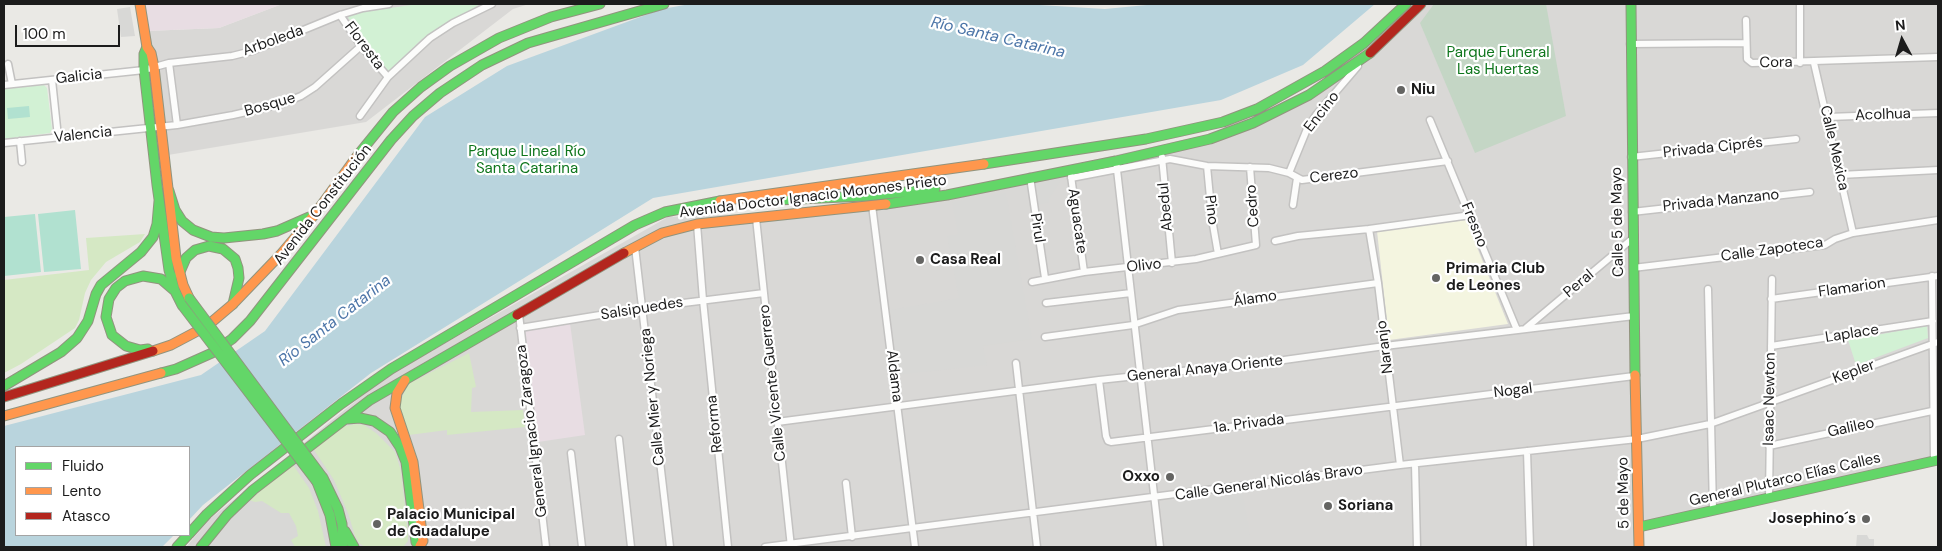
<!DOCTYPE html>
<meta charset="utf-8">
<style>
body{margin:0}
#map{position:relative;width:1942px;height:551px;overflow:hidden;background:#eae9e5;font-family:"DM Sans",sans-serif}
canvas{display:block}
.frame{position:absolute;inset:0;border:5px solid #1c1c1c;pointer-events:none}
.legend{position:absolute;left:15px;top:446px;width:175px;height:90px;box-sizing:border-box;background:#fff;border:1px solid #a4a4a4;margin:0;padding:6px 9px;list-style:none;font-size:15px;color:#1c1c1c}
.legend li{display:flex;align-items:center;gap:10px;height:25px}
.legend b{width:25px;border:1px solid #a4a4a4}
.north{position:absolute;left:1877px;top:15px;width:50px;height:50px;-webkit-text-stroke:4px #fff;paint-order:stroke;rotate:354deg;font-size:14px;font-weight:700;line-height:20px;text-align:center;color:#1c1c1c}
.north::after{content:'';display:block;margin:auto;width:18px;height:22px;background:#1c1c1c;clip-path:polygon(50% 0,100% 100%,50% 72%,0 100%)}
.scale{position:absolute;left:15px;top:25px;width:105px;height:22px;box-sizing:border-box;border:2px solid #1c1c1c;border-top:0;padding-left:6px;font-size:15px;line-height:18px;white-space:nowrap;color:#1c1c1c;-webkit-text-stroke:4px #fff;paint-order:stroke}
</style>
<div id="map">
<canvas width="1942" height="551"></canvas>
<div class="frame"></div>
<ul class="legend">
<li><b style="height:6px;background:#63d668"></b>Fluido</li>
<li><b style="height:6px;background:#ff974d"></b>Lento</li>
<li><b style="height:6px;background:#b3261e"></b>Atasco</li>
</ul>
<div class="north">N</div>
<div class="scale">100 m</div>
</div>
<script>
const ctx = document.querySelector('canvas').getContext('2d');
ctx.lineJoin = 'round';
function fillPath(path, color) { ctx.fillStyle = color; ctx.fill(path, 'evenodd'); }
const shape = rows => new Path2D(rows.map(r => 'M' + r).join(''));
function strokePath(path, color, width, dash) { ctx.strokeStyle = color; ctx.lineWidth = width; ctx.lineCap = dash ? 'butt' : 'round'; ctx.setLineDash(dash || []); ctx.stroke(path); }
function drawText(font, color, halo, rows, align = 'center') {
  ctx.font = font + ' "DM Sans",sans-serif'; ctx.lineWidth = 4.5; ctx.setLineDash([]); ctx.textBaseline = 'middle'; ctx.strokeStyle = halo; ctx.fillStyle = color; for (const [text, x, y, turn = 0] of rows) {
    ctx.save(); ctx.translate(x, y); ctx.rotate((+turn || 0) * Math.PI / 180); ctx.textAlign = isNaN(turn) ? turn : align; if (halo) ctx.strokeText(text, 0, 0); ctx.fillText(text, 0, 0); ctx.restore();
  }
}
const residential = shape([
 [282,4,529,4,513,9,366,122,162,156,147,31,219,28],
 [1415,4,1938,4,1938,462,1640,530,1640,547,186,547,210,519,384,378,668,217,874,209,1268,121,1393,27]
]);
const industrial = shape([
 [144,4,282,4,219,28,147,31],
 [570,323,585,435,538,442,524,330]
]);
const education = shape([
 [1466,220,1508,324,1389,340,1377,231]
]);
const religious = shape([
 [130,7,135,36,121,37,117,9],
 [1063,177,1049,198,1049,202,1037,205,1034,183],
 [1006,193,1032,339,983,346,987,365,898,375,890,310,959,298,947,236,958,234,952,202],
 [1242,490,1250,534,1248,547,1166,547,1161,505,1167,501],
 [249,500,255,502,262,501,284,514,289,513,296,526,298,536,291,541,295,547,209,547,228,522],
 [1857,535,1867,535,1869,539,1874,539,1874,547,1856,547]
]);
const grass = shape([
 [145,234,140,242,106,262,91,280,85,293,79,320,75,328,21,364,4,373,4,280,89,270,86,238],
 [469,353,476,387,472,388,471,412,523,410,525,427,447,435,447,430,409,435,406,430,399,404,408,384],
 [356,424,364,425,376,433,395,452,401,471,408,535,408,541,403,547,365,547,359,543,355,536,348,513,334,480,314,450,341,427],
 [293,465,309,488,318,511,326,547,295,547,291,540,298,536,296,526,289,513,281,513,262,501,255,502,249,500]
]);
const cemetery = shape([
 [1434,4,1546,4,1566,116,1475,153,1420,23]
]);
const park = shape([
 [418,4,480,4,422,39,388,72,364,44,348,17,349,14],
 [44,85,47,88,52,129,50,133,4,139,4,89],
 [1927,326,1928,338,1856,365,1848,340]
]);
const pitch = shape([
 [29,106,30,117,8,119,7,108],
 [75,210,81,269,44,272,38,214],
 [35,214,41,272,4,276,4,217]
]);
const water = shape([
 [690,4,1023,4,1105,9,1157,4,1375,4,1303,65,1221,100,653,198,371,373,203,505,189,520,189,447,16,447,16,535,174,535,162,547,4,547,4,426,201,375,265,331,425,117,507,66,662,9]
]);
const street = shape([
 [340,15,361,46,388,77],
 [1746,20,1747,59,1752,63,1938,57],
 [1630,44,1746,43],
 [169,63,177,125],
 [1800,63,1800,4],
 [1814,63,1853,233],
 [8,64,12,84],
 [52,80,58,137],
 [4,85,144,70,169,63,232,56,252,51,340,15,363,8,389,4],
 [360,116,388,77,430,38,453,23,492,4],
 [1828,117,1938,113],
 [1430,120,1517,330],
 [20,141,22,162],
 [4,143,177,125,233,115,281,104,301,96,315,87,361,46],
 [1162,157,1172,263],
 [1631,157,1796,139],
 [1116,161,1160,547],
 [1207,166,1212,219,1218,254],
 [1289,173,1307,129,1316,115,1358,66],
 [1840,175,1938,170],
 [1071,176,1084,272],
 [1030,177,1045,278],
 [1071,178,1170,159,1207,166,1269,168,1289,173,1302,180,1448,161],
 [872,205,915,547],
 [1293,205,1297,178],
 [1632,212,1810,192],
 [756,218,791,547],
 [697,224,703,300,728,547],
 [1369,229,1378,283,1400,465],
 [1275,241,1298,236,1369,229,1471,215],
 [635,247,670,547],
 [1633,268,1825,245,1835,239,1853,233,1938,220],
 [1932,276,1934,461],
 [1032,282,1084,272,1196,259,1256,245,1250,167],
 [1708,289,1713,510],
 [1771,299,1938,276],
 [1046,303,1131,293],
 [519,314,546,547],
 [520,328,643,308,764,293],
 [1526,328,1632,239],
 [1045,337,1133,325,1178,310,1378,283],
 [1771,346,1933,321],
 [1016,363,1037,547],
 [1099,380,1106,436,1108,441,1111,442,1634,376],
 [777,422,1099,380,1284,360,1385,346,1634,316],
 [619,439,631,547],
 [1769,446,1932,411],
 [1527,451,1530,547],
 [571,453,582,547],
 [1415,464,1417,547],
 [846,483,852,537],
 [1769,498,1772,279],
 [765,547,1400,465,1637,439,1710,424,1938,342]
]);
const fast = shape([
 [1631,4,1635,375],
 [147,47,144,54,144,70,157,185,169,270,175,291,182,305],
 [358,155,393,112,421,87,450,66,499,38,551,17,600,4],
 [984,164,1146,139,1223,122,1257,109,1325,71,1364,43,1406,4],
 [169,191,175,210,182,221,193,230,211,237,224,238,263,234,277,231,309,217],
 [777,200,865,196,935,189],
 [886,204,947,195,1116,161,1210,139,1253,123,1309,95,1370,53],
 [179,274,186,258,195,250,209,246,223,249,235,259,238,268,239,278,233,304],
 [148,349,140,350,126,346,112,335,106,317,109,299,116,288,125,281,143,276,161,279,175,291],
 [161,373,176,369,212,353,232,339,250,321,391,140,413,116,440,93,482,65,528,43,664,4],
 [4,386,61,352,77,338,88,321,96,294,101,285,141,252,153,237,157,224,159,201],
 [347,419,360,418,374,421,390,432,400,447,406,462,416,542,420,547],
 [323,478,338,509,342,524,343,547],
 [317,482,330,515,336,547],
 [1639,527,1938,460],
 [345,531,354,547],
 [189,534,207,514,250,475,341,404,391,369,635,225,665,212,720,201],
 [177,547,188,535],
 [201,547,227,515,253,490,370,400,517,315]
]);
const slow = shape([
 [140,4,147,47,151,53,154,67,176,258,183,285,189,298],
 [720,201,984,164],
 [624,253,662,233,697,224,886,204],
 [153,351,171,345,207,326,233,304,282,253,315,214,358,155],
 [1635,375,1639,547],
 [405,380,397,393,395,408,413,462,423,541,420,546],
 [4,416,161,373]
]);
const jam = shape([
 [1370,53,1421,4],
 [517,315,624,253],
 [4,397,153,351]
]);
const fastBridge = shape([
 [189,298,323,478],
 [182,305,317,482]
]);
const markers = [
 [1401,90,5,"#646462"],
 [920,260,5,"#646462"],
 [1436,278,5,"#646462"],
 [1170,477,5,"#646462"],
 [1328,506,5,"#646462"],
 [1866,519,5,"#646462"],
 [377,524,5,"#646462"]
];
const streetNames = [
 ["Arboleda",273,41,-20],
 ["Floresta",364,46,53],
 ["Cora",1776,63,-1],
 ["Galicia",79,77,-6],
 ["Bosque",270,105,-16],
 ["Encino",1322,112,-52],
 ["Acolhua",1883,115,-2],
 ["Valencia",83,135,-6],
 ["Privada Ciprés",1713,148,-6],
 ["Calle Mexica",1834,148,77],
 ["Cerezo",1334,176,-7],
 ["Avenida Doctor Ignacio Morones Prieto",813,197,-7],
 ["Privada Manzano",1721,201,-6],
 ["Avenida Constitución",323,205,-52],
 ["Cedro",1253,206,-94],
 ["Abedul",1166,207,-95],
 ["Pino",1211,210,83],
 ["Aguacate",1077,221,82],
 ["Calle 5 de Mayo",1618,222,-91],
 ["Fresno",1474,225,68],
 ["Pirul",1037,228,81],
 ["Calle Zapoteca",1772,250,-8],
 ["Olivo",1144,266,-6],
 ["Peral",1579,284,-40],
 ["Flamarion",1852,288,-8],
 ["Álamo",1255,299,-8],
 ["Salsipuedes",642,309,-9],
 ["Laplace",1852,334,-9],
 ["Naranjo",1385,347,-97],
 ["General Anaya Oriente",1205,369,-6],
 ["Kepler",1854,372,-20],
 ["Aldama",894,376,83],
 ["Calle Vicente Guerrero",773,383,-96],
 ["Nogal",1513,391,-7],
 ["Calle Mier y Noriega",653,397,-96],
 ["Isaac Newton",1770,399,-89],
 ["Reforma",715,424,-96],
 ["1a. Privada",1249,424,-7],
 ["Galileo",1851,428,-12],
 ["General Ignacio Zaragoza",532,431,-97],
 ["General Plutarco Elías Calles",1785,480,-13],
 ["Calle General Nicolás Bravo",1269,483,-8],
 ["5 de Mayo",1624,493,-91]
];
const parkNames = [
 ["Parque Funeral",1498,53],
 ["Las Huertas",1498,70],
 ["Parque Lineal Río",527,152],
 ["Santa Catarina",527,169]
];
const poiNames = [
 ["Niu",1411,90],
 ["Casa Real",930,260],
 ["Primaria Club",1446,269],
 ["de Leones",1446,286],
 ["Oxxo",1160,477,"right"],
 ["Soriana",1338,506],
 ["Palacio Municipal",387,515],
 ["de Guadalupe",387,532],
 ["Josephino´s",1856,519,"right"]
];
const waterNames = [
 ["Río Santa Catarina",998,38,13],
 ["Río Santa Catarina",335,321,-38]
];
fillPath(residential, '#d9d8d6');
fillPath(industrial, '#e8dde3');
fillPath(education, '#f4f5e0');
fillPath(religious, '#d8d8d6');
fillPath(grass, '#d5e8c4');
fillPath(cemetery, '#c4d6c5');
fillPath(park, '#d2f1d4');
fillPath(pitch, '#b1e1d0');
fillPath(water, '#b9d4dd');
strokePath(street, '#c3c2c1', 9);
strokePath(fast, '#91947e', 11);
strokePath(slow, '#91947e', 11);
strokePath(jam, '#91947e', 11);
strokePath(street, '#fcfcfb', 6);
strokePath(fast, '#63d668', 9);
strokePath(slow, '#ff974d', 9);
strokePath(jam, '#b3261e', 9);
strokePath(fastBridge, '#91947e', 11, []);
strokePath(fastBridge, '#63d668', 9);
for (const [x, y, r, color] of markers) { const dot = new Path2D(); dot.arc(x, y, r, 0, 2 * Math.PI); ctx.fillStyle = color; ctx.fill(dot); strokePath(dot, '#fff', 2); }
drawText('15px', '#1c1c1c', '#fff', streetNames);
drawText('15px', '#0f761d', '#fff', parkNames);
drawText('bold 15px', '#1c1c1c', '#fff', poiNames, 'left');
drawText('italic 16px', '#4c75a8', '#fff', waterNames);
</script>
